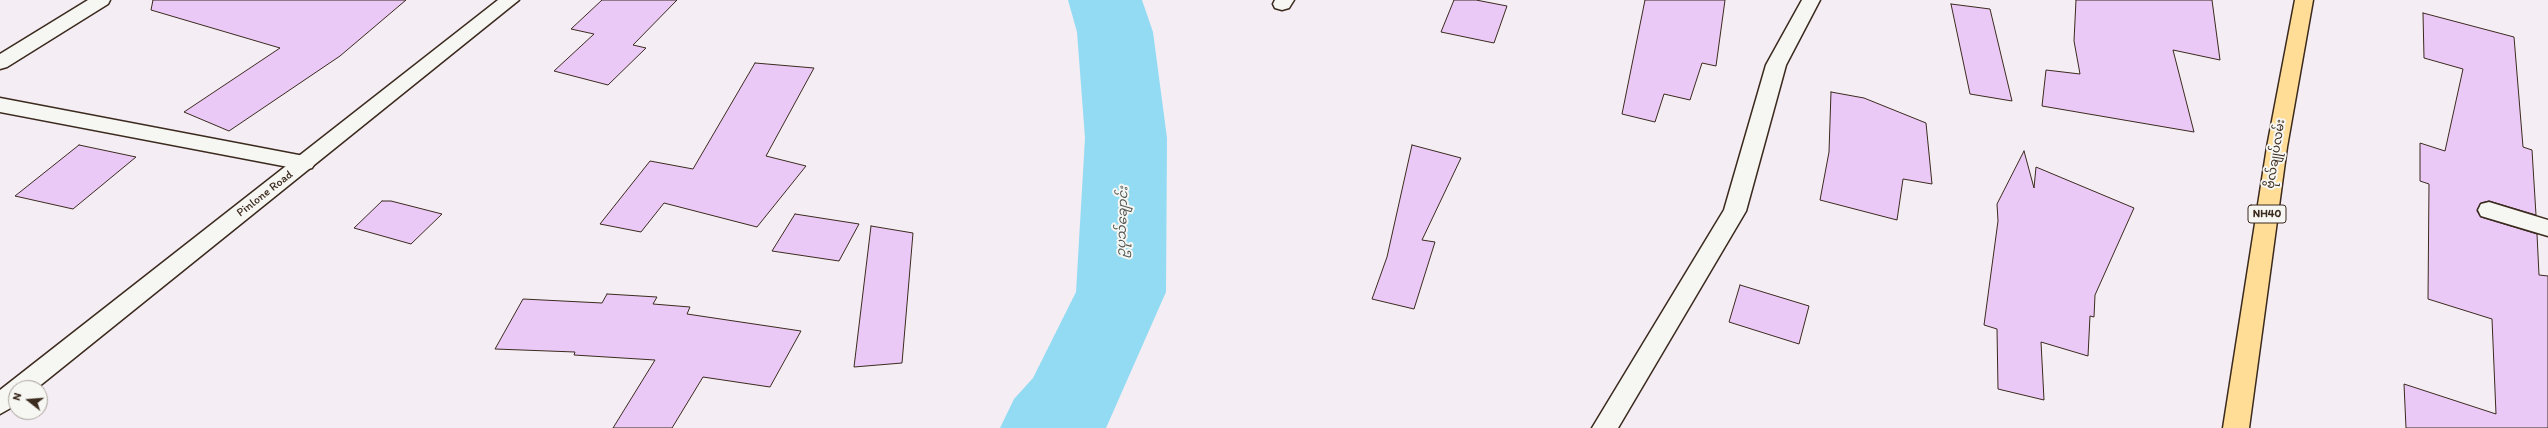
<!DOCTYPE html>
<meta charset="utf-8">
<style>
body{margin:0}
#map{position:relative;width:2548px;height:428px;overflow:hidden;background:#f4edf3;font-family:Itim,sans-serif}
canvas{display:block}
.north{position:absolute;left:8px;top:380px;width:40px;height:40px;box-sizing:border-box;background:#f6f6f2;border:1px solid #aba49d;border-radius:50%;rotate:287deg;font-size:11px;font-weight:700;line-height:16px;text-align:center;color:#3b2a1e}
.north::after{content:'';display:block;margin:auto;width:14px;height:18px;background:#3b2a1e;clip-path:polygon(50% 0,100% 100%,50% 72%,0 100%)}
</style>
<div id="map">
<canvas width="2548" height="428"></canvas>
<div class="north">N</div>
</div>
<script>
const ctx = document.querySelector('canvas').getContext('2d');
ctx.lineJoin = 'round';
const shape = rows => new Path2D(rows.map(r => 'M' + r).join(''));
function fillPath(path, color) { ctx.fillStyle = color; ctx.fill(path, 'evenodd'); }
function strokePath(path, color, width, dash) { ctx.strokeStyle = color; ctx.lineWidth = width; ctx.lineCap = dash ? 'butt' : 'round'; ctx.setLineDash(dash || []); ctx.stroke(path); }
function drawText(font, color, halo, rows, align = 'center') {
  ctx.font = font + ' Itim,"Noto Sans Myanmar",sans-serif'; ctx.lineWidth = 4; ctx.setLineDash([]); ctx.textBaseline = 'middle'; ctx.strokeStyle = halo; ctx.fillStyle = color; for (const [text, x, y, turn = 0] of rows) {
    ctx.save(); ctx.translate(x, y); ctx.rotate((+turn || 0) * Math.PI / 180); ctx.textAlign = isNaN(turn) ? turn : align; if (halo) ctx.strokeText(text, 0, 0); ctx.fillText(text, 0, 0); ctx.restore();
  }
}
const river = shape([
 [1068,0,1142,0,1153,32,1167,138,1166,292,1106,428,1000,428,1014,399,1033,378,1076,292,1085,138,1077,32,1068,0]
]);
const building = shape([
 [153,0,406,0,340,56,229,131,184,112,280,48,151,10,153,0],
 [602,0,677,0,633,45,646,48,608,85,554,71,594,34,571,29,602,0],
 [1454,0,1476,0,1507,6,1494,43,1441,32,1454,0],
 [1645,0,1725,0,1716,66,1702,63,1690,100,1664,94,1655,122,1622,114,1645,0],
 [2076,0,2212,0,2220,60,2173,50,2194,132,2042,106,2046,70,2080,74,2074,41,2076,0],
 [1951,4,1990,9,2012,101,1970,94,1951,4],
 [2423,13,2514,37,2523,147,2532,150,2536,215,2489,201,2481,203,2477,211,2481,217,2537,234,2539,275,2548,276,2548,428,2406,428,2404,384,2496,414,2492,319,2428,299,2429,184,2420,181,2420,143,2445,151,2463,69,2424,58,2423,13],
 [755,63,814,68,766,156,806,166,757,227,664,203,641,232,600,224,650,161,693,169,755,63],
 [1831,92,1864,98,1926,123,1932,184,1903,179,1897,220,1820,200,1829,152,1831,92],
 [79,145,136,157,73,209,15,196,79,145],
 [1412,145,1461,158,1422,240,1435,242,1414,309,1372,299,1387,257,1412,145],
 [2024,151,2034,188,2036,167,2134,208,2095,295,2094,317,2090,316,2088,356,2041,342,2044,400,1998,389,1997,329,1984,325,1998,221,1997,204,2024,151],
 [382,201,391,201,442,214,411,244,354,228,382,201],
 [795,214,859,224,839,261,772,251,795,214],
 [871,226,913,233,902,363,854,367,871,226],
 [1740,285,1809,306,1799,344,1729,322,1740,285],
 [607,294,657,297,653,304,690,307,687,314,801,331,770,387,703,377,672,428,613,428,655,360,574,355,575,352,495,349,523,299,602,303,607,294]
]);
const minor = shape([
 [88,0,110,0,108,4,7,67,0,69,0,54,88,0],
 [1275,0,1294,0,1289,8,1282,10,1275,8,1273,4,1275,0],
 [1802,0,1820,0,1786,65,1746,211,1618,428,1592,428,1724,210,1766,65,1802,0],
 [0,98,304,156,312,158,315,163,312,168,304,170,0,112,0,98],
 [2489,202,2548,220,2548,236,2481,216,2478,210,2481,204,2489,202]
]);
const tertiary = shape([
 [498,0,519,0,37,388,16,388,16,405,0,414,0,390,498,0]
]);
const trunk = shape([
 [2295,0,2313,0,2287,147,2249,428,2223,428,2267,147,2295,0]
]);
const shields = [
 [2267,214,38]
];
const shieldNames = [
 ["NH40",2267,214]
];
const streetNames = [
 ["ဗိုလ်ချုပ်လမ်း",2276,154,-81],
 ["Pinlone Road",265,194,-38]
];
const waterNames = [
 ["ဥပုသ်ချောင်း",1123,222,-88]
];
fillPath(river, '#92dbf3');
fillPath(building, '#ebc9f6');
strokePath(building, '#3b2a1e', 1);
strokePath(minor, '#3b2a1e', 3);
strokePath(tertiary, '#3b2a1e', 3);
strokePath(trunk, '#3b2a1e', 3);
fillPath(minor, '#f6f6f2');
fillPath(tertiary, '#f6f6f2');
fillPath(trunk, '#ffdd96');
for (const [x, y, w] of shields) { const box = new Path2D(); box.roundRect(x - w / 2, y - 9, w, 18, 3); ctx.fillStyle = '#f6f6f2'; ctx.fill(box); strokePath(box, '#3b2a1e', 1); }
drawText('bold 11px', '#3b2a1e', null, shieldNames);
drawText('12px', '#3b2a1e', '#f6f6f2', streetNames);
drawText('italic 13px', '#515653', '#f6f6f2', waterNames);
</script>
